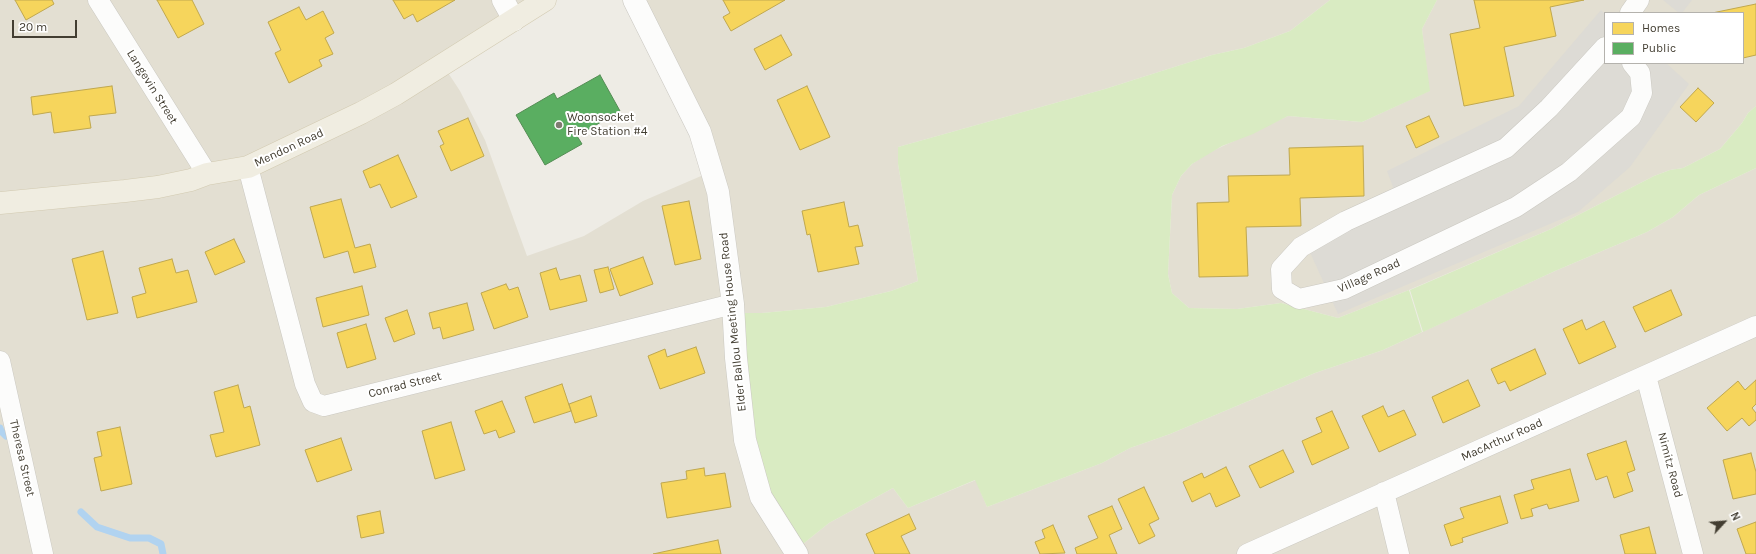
<!DOCTYPE html>
<style>
body{margin:0}
#map{position:relative;width:1756px;height:554px;overflow:hidden;background:#eeece5;font-family:Karla,sans-serif}
canvas{display:block}
.legend{position:absolute;left:1604px;top:12px;width:140px;height:52px;box-sizing:border-box;background:#fff;border:1px solid #b4b2ad;margin:0;padding:5px 7px;list-style:none;font-size:12px;color:#433e32}
.legend li{display:flex;align-items:center;gap:8px;height:20px}
.legend b{width:20px;border:1px solid #b4b2ad}
.north{position:absolute;left:1704px;top:502px;width:40px;height:40px;-webkit-text-stroke:3px #fff;paint-order:stroke;rotate:64deg;font-size:11px;font-weight:700;line-height:16px;text-align:center;color:#433e32}
.north::after{content:'';display:block;margin:auto;width:14px;height:18px;background:#433e32;clip-path:polygon(50% 0,100% 100%,50% 72%,0 100%)}
.scale{position:absolute;left:12px;top:20px;width:65px;height:18px;box-sizing:border-box;border:2px solid #433e32;border-top:0;padding-left:5px;font-size:12px;line-height:14px;white-space:nowrap;color:#433e32;-webkit-text-stroke:3px #fff;paint-order:stroke}
</style>
<div id="map">
<canvas width="1756" height="554"></canvas>
<ul class="legend">
<li><b style="height:11px;background:#f6d55c"></b>Homes</li>
<li><b style="height:11px;background:#5aae61"></b>Public</li>
</ul>
<div class="north">N</div>
<div class="scale">20 m</div>
</div>
<script>
const ctx = document.querySelector('canvas').getContext('2d');
ctx.lineJoin = 'round';
function fillPath(path, color) { ctx.fillStyle = color; ctx.fill(path, 'evenodd'); }
const shape = rows => new Path2D(rows.map(r => 'M' + r).join(''));
function strokePath(path, color, width, dash) { ctx.strokeStyle = color; ctx.lineWidth = width; ctx.lineCap = dash ? 'butt' : 'round'; ctx.setLineDash(dash || []); ctx.stroke(path); }
function drawText(font, color, halo, rows, align = 'center') {
  ctx.font = font + ' Karla,sans-serif'; ctx.lineWidth = 4; ctx.setLineDash([]); ctx.textBaseline = 'middle'; ctx.strokeStyle = halo; ctx.fillStyle = color; for (const [text, x, y, turn = 0] of rows) {
    ctx.save(); ctx.translate(x, y); ctx.rotate((+turn || 0) * Math.PI / 180); ctx.textAlign = isNaN(turn) ? turn : align; if (halo) ctx.strokeText(text, 0, 0); ctx.fillText(text, 0, 0); ctx.restore();
  }
}
const residential = shape([
 [0,0,544,0,441,62,460,91,485,140,527,256,584,236,643,201,715,170,638,0,1330,0,1290,31,1244,48,1212,55,1105,89,898,147,898,164,918,281,891,291,826,307,762,313,734,313,798,548,829,523,893,488,908,508,976,480,987,507,1102,463,1130,448,1170,434,1315,373,1383,350,1555,271,1647,232,1673,217,1699,195,1756,168,1756,554,0,554],
 [1437,0,1756,0,1756,106,1748,113,1742,123,1720,149,1683,168,1670,170,1654,176,1551,229,1409,290,1338,318,1281,303,1237,309,1189,308,1172,293,1168,274,1172,195,1181,176,1192,164,1208,153,1288,116,1362,122,1429,91,1422,29],
 [1605,13,1743,13,1743,63,1605,63]
]);
const green = shape([
 [1330,0,1437,0,1422,29,1430,91,1362,122,1288,116,1253,134,1222,146,1192,164,1181,176,1172,195,1168,274,1172,293,1189,308,1237,309,1281,303,1338,318,1409,290,1422,332,1383,350,1315,373,1170,434,1130,448,1102,463,987,507,975,480,908,508,893,488,829,523,798,548,759,488,734,313,762,313,826,307,891,291,918,281,898,164,898,147,1105,89,1212,55,1244,48,1290,31],
 [1756,106,1756,168,1699,195,1673,217,1647,232,1555,271,1423,332,1410,290,1551,229,1654,176,1670,170,1683,168,1720,149,1742,123,1748,113]
]);
const parking = shape([
 [1663,0,1692,0,1682,13,1679,13],
 [1601,10,1605,14,1605,63,1666,63,1689,84,1630,167,1578,212,1338,314,1303,237,1394,190,1387,171,1519,106]
]);
const homes = shape([
 [15,0,52,0,54,4,26,20,15,0],
 [157,0,192,0,204,24,178,38,157,0],
 [393,0,455,0,417,22,413,14,404,19,393,0],
 [723,0,785,0,731,31,723,17,730,13,723,0],
 [1474,0,1584,0,1550,7,1556,36,1504,47,1514,96,1464,106,1450,34,1480,28,1474,0],
 [1756,4,1756,55,1743,58,1743,13,1712,13,1756,4],
 [299,7,306,20,323,11,334,33,325,38,333,54,319,60,322,66,289,83,275,53,281,50,268,22,299,7],
 [781,35,792,55,765,70,754,49,781,35],
 [112,86,116,113,89,116,91,128,54,133,51,112,33,115,31,97,112,86],
 [807,86,830,137,800,150,777,100,807,86],
 [1698,88,1714,103,1696,122,1680,107,1698,88],
 [1429,116,1439,137,1416,148,1406,126,1429,116],
 [468,118,484,156,451,171,440,146,444,144,438,131,468,118],
 [1363,146,1364,196,1300,198,1301,226,1246,227,1248,276,1199,277,1197,203,1229,202,1228,176,1290,175,1289,148,1363,146],
 [398,155,417,197,391,208,380,184,370,188,363,171,398,155],
 [341,199,355,248,370,244,376,267,354,273,348,251,324,258,310,207,341,199],
 [689,201,701,259,675,265,662,206,689,201],
 [844,202,849,227,858,225,863,246,855,247,859,264,818,272,810,234,807,235,802,211,844,202],
 [234,239,245,262,215,275,205,252,234,239],
 [103,251,118,313,87,320,72,259,103,251],
 [643,257,653,284,620,296,610,269,643,257],
 [172,259,176,273,188,270,197,302,137,318,132,297,146,293,139,268,172,259],
 [608,267,614,289,600,293,594,270,608,267],
 [556,268,560,280,580,275,587,301,550,310,540,273,556,268],
 [506,284,509,290,518,287,528,317,494,329,481,293,506,284],
 [362,286,369,315,323,327,316,298,362,286],
 [1671,290,1682,315,1645,332,1633,307,1671,290],
 [467,303,474,330,443,339,440,327,433,329,429,313,467,303],
 [407,310,415,334,394,342,385,318,407,310],
 [1582,320,1586,330,1604,321,1616,347,1579,364,1563,329,1582,320],
 [366,324,376,359,347,368,337,333,366,324],
 [696,347,705,373,660,389,648,356,665,349,667,357,696,347],
 [1535,349,1546,374,1510,391,1505,381,1498,384,1491,369,1535,349],
 [1468,380,1480,406,1443,423,1432,397,1468,380],
 [1756,380,1756,404,1752,408,1756,413,1756,420,1749,426,1742,418,1727,431,1707,408,1738,381,1745,390,1756,380],
 [562,384,571,411,534,423,525,397,562,384],
 [238,385,244,408,250,406,260,445,216,457,210,435,224,432,214,392,238,385],
 [591,396,597,416,575,423,569,404,591,396],
 [502,401,515,432,499,438,496,430,484,434,475,411,502,401],
 [1383,406,1388,417,1404,410,1416,435,1379,452,1362,416,1383,406],
 [1332,411,1349,448,1312,465,1302,441,1322,432,1316,418,1332,411],
 [451,422,465,470,435,479,422,431,451,422],
 [120,427,132,484,101,491,94,458,102,456,97,432,120,427],
 [341,438,352,470,317,482,305,450,341,438],
 [1626,441,1635,470,1627,473,1633,491,1614,498,1607,476,1596,480,1587,454,1626,441],
 [1283,450,1294,472,1260,488,1249,466,1283,450],
 [1751,453,1756,472,1756,494,1733,499,1723,460,1751,453],
 [1226,467,1240,496,1216,507,1210,493,1192,502,1183,482,1202,473,1204,478,1226,467],
 [704,468,705,476,725,473,731,507,667,518,661,483,687,479,686,471,704,468],
 [1570,469,1579,501,1549,509,1547,504,1531,509,1533,516,1521,519,1514,495,1534,489,1531,480,1570,469],
 [1144,487,1159,519,1149,524,1155,536,1139,544,1118,499,1144,487],
 [1500,496,1508,523,1462,538,1463,542,1451,546,1444,525,1464,518,1460,508,1500,496],
 [1112,506,1122,529,1109,535,1117,554,1077,554,1075,548,1098,538,1088,516,1112,506],
 [380,511,384,533,361,538,357,516,380,511],
 [909,514,916,529,901,536,910,554,875,554,866,534,909,514],
 [1756,522,1756,554,1746,554,1737,529,1756,522],
 [1053,525,1065,553,1040,554,1035,542,1045,538,1042,530,1053,525],
 [1649,527,1656,554,1625,554,1620,535,1649,527],
 [718,540,721,554,653,554,718,540]
]);
const public = shape([
 [600,75,620,111,577,136,582,144,545,165,516,115,554,93,557,99,600,75]
]);
const stream = shape([
 [0,428,1,431,6,436],
 [81,512,97,527,130,538,149,538,161,544,163,554]
]);
const minor = shape([
 [98,0,207,174],
 [1630,13,1639,0],
 [1605,47,1549,108,1506,148,1346,221,1301,247,1281,269,1282,289,1299,299,1344,289,1516,207,1569,172,1631,117,1642,93,1640,73,1632,63],
 [248,167,305,384,313,402,324,406,733,304],
 [0,361,43,554],
 [1646,376,1693,554],
 [1384,492,1399,554],
 [1247,554,1756,326]
]);
const tertiary = shape([
 [503,0,514,20],
 [634,0,700,132,718,192,733,304,736,358,745,440,761,497,797,554]
]);
const primary = shape([
 [0,203,125,191,158,187,191,180,207,174,248,167,361,113,396,94,545,0]
]);
const markers = [
 [559,125,4,"#7f7b71"]
];
const streetNames = [
 ["Langevin Street",152,87,58],
 ["Mendon Road",289,148,-25],
 ["Village Road",1369,276,-24],
 ["Elder Ballou Meeting House Road",733,322,-96],
 ["Conrad Street",405,385,-14],
 ["MacArthur Road",1502,440,-24],
 ["Theresa Street",22,458,77],
 ["Nimitz Road",1670,465,75]
];
const poiNames = [
 ["Woonsocket",567,118],
 ["Fire Station #4",567,132]
];
fillPath(residential, '#e3dfd2');
fillPath(green, '#d9ebc2');
fillPath(parking, '#dddbd5');
fillPath(homes, '#f6d55c');
strokePath(homes, '#c0a84f', 1);
fillPath(public, '#5aae61');
strokePath(public, '#538c53', 1);
strokePath(stream, '#b1d3f0', 7);
strokePath(minor, '#cac8c1', 21);
strokePath(tertiary, '#cac8c1', 23);
strokePath(primary, '#d2cab1', 23);
strokePath(minor, '#fcfcfb', 20);
strokePath(tertiary, '#fcfcfb', 22);
strokePath(primary, '#f0ede1', 22);
for (const [x, y, r, color] of markers) { const dot = new Path2D(); dot.arc(x, y, r, 0, 2 * Math.PI); ctx.fillStyle = color; ctx.fill(dot); strokePath(dot, '#fff', 1.5); }
drawText('12px', '#433e32', '#fff', streetNames);
drawText('12px', '#433e32', '#fff', poiNames, 'left');
</script>
